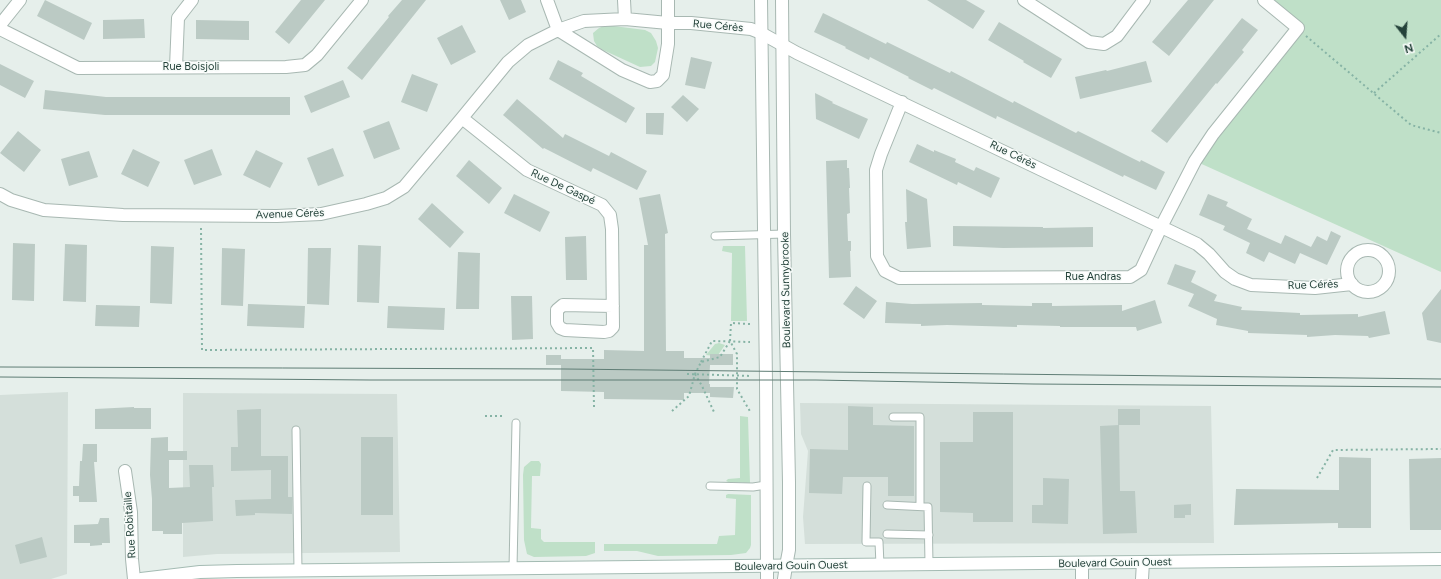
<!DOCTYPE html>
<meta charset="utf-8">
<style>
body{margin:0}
#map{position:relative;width:1441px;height:579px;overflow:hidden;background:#e6efeb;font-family:Figtree,sans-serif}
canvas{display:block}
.north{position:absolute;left:1385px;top:16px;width:40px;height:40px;-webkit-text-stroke:3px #f7fbf9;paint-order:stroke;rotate:163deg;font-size:11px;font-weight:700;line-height:16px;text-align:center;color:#24423a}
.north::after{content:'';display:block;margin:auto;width:14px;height:18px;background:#24423a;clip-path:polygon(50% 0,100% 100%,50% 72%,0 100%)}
</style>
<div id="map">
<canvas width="1441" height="579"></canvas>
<div class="north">N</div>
</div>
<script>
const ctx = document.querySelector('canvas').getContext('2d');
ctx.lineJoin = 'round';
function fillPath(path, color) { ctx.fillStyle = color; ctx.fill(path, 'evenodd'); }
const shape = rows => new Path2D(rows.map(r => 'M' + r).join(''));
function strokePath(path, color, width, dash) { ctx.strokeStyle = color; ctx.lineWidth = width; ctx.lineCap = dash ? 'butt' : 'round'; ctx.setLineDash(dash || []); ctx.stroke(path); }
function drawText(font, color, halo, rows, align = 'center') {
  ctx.font = font + ' Figtree,sans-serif'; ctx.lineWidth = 3; ctx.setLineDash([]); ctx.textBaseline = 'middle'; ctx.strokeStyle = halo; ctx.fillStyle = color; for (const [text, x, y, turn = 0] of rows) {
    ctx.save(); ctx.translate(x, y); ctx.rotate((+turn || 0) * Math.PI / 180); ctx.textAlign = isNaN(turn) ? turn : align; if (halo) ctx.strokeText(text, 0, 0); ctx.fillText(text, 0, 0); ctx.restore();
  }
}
const built = shape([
 [68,392,67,574,51,579,0,579,0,395],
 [183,393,397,394,400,552,217,554,183,557],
 [800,403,1211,406,1214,543,805,544,803,517,808,451,801,434]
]);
const green = shape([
 [1264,0,1441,0,1441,272,1195,161,1298,28],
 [606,25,645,30,651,33,656,41,658,48,655,62,651,66,640,67,603,50,597,46,594,41,593,33,599,28],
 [723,246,745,246,747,321,731,321,732,253,722,251],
 [719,343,725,345,718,355,714,356,706,355,715,344],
 [740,416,748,417,750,483,728,482,726,481,728,479,740,478],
 [531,461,539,461,541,464,540,476,532,476,531,528,541,529,541,539,544,542,595,542,595,553,586,556,534,557,527,554,524,540,523,475,524,467],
 [728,494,751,495,751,545,750,548,746,553,731,555,658,556,637,551,604,551,604,544,717,544,719,536,735,535,736,499,726,498,726,495]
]);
const building = shape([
 [45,0,92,23,84,40,37,16],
 [301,0,325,0,289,44,275,32],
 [402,0,426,0,362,80,347,68,389,17,388,16],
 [500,0,521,0,526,12,509,20],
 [927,0,966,0,985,11,973,29],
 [1188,0,1214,0,1169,56,1152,42],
 [823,13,886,44,887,42,950,73,951,71,1013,103,1014,101,1076,133,1078,131,1140,162,1141,160,1165,172,1156,190,1124,175,1123,177,997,116,996,119,934,88,932,90,908,78,909,77,870,57,869,60,845,48,846,47,814,32],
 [1242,18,1258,30,1242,50,1244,52,1217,84,1216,83,1167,143,1151,131],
 [144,19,145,38,103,39,103,20],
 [196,20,249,21,249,40,196,39],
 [999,22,1062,59,1051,78,1023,62,1024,61,988,40],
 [462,25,476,52,451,65,437,38],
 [691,57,712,62,705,89,685,85],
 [558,60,583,73,581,76,635,108,626,123,549,79],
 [1146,61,1152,82,1080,99,1075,77,1106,70,1107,71],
 [0,64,34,81,25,98,0,85],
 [412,74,438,84,427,112,401,102],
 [343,80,350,97,311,113,304,96],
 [45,90,106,97,290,97,290,115,105,115,43,109],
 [815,93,833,102,832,103,868,119,859,139,816,119],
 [683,95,699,109,687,122,671,107],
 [517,99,563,138,565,134,609,156,611,152,647,171,637,190,593,168,591,172,544,148,543,149,503,115],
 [646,113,664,113,663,135,646,134],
 [389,121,400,149,374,159,363,131],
 [18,131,41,150,24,172,0,153],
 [917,144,934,152,934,150,956,159,955,162,974,171,976,167,1000,178,991,198,958,182,957,185,909,162],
 [333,148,344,176,318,186,307,158],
 [133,149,160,162,148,187,121,174],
 [212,149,222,175,194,185,184,160],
 [256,150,283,163,270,188,243,175],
 [89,151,98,177,69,186,61,159],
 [469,160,502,188,489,204,456,176],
 [847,160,847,168,849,168,850,188,849,188,850,213,847,214,848,241,851,241,851,251,850,251,851,277,829,278,826,161],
 [906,189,927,199,931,247,907,249,905,222,907,222],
 [514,194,550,212,540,232,504,213],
 [660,194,668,233,665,234,666,351,684,351,684,358,710,358,710,354,733,354,733,365,710,365,709,384,710,384,710,387,734,387,733,398,710,397,710,393,684,393,684,400,604,399,604,392,561,391,561,362,561,365,546,365,546,355,561,355,561,359,604,359,604,350,644,351,644,245,648,245,639,198],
 [1208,194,1228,202,1226,206,1252,219,1247,229,1281,244,1285,235,1311,247,1317,236,1327,241,1331,231,1341,236,1327,265,1300,253,1295,264,1269,252,1264,262,1246,253,1250,243,1223,230,1225,226,1199,215],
 [432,203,464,232,450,248,418,219],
 [953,226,1043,227,1043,228,1093,227,1093,247,1003,248,953,246],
 [586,236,587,280,566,280,565,237],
 [13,243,35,244,34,301,12,300],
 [65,244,87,245,86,302,63,301],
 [358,245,381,246,379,303,357,302],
 [151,246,174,247,172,304,150,303],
 [222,248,245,249,243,306,221,305],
 [308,248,331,248,329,305,307,304],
 [458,252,480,253,479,309,456,309],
 [1175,264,1196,271,1191,282,1217,295,1214,301,1242,307,1241,310,1300,313,1300,315,1358,314,1358,317,1385,311,1390,334,1369,338,1368,336,1335,335,1307,337,1307,335,1248,333,1248,331,1216,325,1217,319,1188,306,1194,294,1167,284],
 [856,286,877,301,864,319,843,304],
 [1441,289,1441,343,1427,340,1422,313],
 [511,296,532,296,533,339,512,340],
 [1155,300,1162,323,1137,331,1136,327,1060,327,1060,326,1017,325,1017,327,947,325,921,326,921,324,885,323,886,302,912,304,982,303,982,305,1032,306,1032,303,1052,303,1052,306,1122,305,1122,311],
 [248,304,305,306,304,328,247,326],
 [96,305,140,306,139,327,95,326],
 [388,306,445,308,444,330,387,328],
 [848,406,873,407,873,425,914,426,914,496,888,496,888,477,843,477,842,494,809,493,810,449,848,450],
 [134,407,134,408,151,408,151,429,95,429,95,409],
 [261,409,261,456,288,456,288,497,292,497,292,514,255,513,255,515,236,516,235,500,271,499,271,470,231,471,231,447,238,447,237,410],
 [1118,409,1140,409,1140,425,1118,425],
 [973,412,1013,412,1013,522,973,522,973,513,940,512,940,442,973,442],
 [1119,425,1120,491,1135,491,1137,533,1103,534,1100,426],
 [168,437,168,451,187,451,187,460,169,460,169,488,190,487,189,465,213,465,214,487,212,487,213,521,182,523,182,534,163,534,163,531,152,531,152,499,150,475,151,438],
 [361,437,393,437,393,515,361,515],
 [83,444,97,444,97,462,94,462,97,502,79,502,79,496,73,496,73,486,79,486,80,461,82,461],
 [1339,457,1371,458,1371,528,1338,528,1338,523,1234,525,1236,489,1339,490],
 [1441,458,1441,530,1410,530,1409,459],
 [1043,478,1069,479,1068,524,1032,523,1032,505,1043,505],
 [1191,504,1191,515,1185,515,1185,518,1174,518,1174,505],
 [100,518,109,518,110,543,102,543,102,545,90,546,90,543,74,543,74,525,98,524],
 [42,537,47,557,20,564,15,545]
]);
const path = shape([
 [1306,36,1411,125,1441,133],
 [1374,93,1441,34],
 [201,228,202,350,593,348,594,407],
 [750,324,731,323,730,341,737,354,737,389,751,413],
 [701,362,712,341,750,342],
 [687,374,751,376],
 [695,374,702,386,714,412],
 [672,411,689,396,695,374,701,362,720,357,730,341],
 [485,416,504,416],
 [1317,478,1333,450,1441,449]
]);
const service = shape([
 [715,236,784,234],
 [893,417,920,417,920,506],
 [296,430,298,571],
 [710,486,753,487,766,485],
 [867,486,866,542,879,542,880,565],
 [887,505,928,507,929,564],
 [887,534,929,535],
 [513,568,516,423]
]);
const minor = shape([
 [547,0,558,30],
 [624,0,625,19],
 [1024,0,1089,42,1104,44,1117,36,1144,0],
 [0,25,20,0],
 [0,29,78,68,286,67,305,65,317,55,362,0],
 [558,30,622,70,650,82,657,81,663,75,668,44,668,0],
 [176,67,178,18,192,0],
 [902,102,881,154,876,170,877,256,885,271,899,278,1130,277,1141,270,1161,227,1195,161,1213,134,1298,28,1264,0],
 [462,118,527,170,602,205,610,215,612,229,613,327,609,331,604,332,565,330,560,328,557,323,557,310,563,305,613,306],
 [0,194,11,200,44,210,123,215,277,216,321,214,366,204,386,198,404,187,462,118,508,62,528,45,558,30,584,21,625,19,668,23,691,23,751,29,761,33,797,53,1197,244,1209,254,1225,272,1235,279,1251,285,1315,288,1352,284],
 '1347 271a21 21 0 1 1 42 0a21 21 0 1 1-42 0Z',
 [125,471,131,512,132,559,134,579],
 [1082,563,1082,579],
 [767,579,767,566],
 [784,579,786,566],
 [1142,579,1143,562]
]);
const tertiary = shape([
 [761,0,766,381,767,566],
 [782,0,784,234,789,482,789,550,786,566]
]);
const secondary = shape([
 [141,579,200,572,237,571,1441,559]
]);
const tram = shape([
 [0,367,565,369,1441,379],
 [0,377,370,380,816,380,1033,384,1441,387]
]);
const streetNames = [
 ["Rue Cérès",718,26,5],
 ["Rue Boisjoli",191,67],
 ["Rue Cérès",1013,155,26],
 ["Rue De Gaspé",563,187,25],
 ["Avenue Cérès",290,214,-2],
 ["Rue Andras",1093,277],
 ["Rue Cérès",1313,285,-2],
 ["Boulevard Sunnybrooke",786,290,-91],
 ["Rue Robitaille",130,525,-94],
 ["Boulevard Gouin Ouest",1115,563,-1],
 ["Boulevard Gouin Ouest",791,566,-1]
];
fillPath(built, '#d4dfda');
fillPath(green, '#bfe0c8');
fillPath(building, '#bbcac4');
strokePath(service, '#a8b8b2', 9);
strokePath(minor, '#a8b8b2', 14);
strokePath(tertiary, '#a8b8b2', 14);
strokePath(secondary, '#a4bbb3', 14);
strokePath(path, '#86b3a5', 2, [2, 3]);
strokePath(service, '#fff', 7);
strokePath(minor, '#fff', 12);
strokePath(tertiary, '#fff', 12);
strokePath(secondary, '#fff', 12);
strokePath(tram, '#5f7d75', 1);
drawText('11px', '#24423a', '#f7fbf9', streetNames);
</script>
